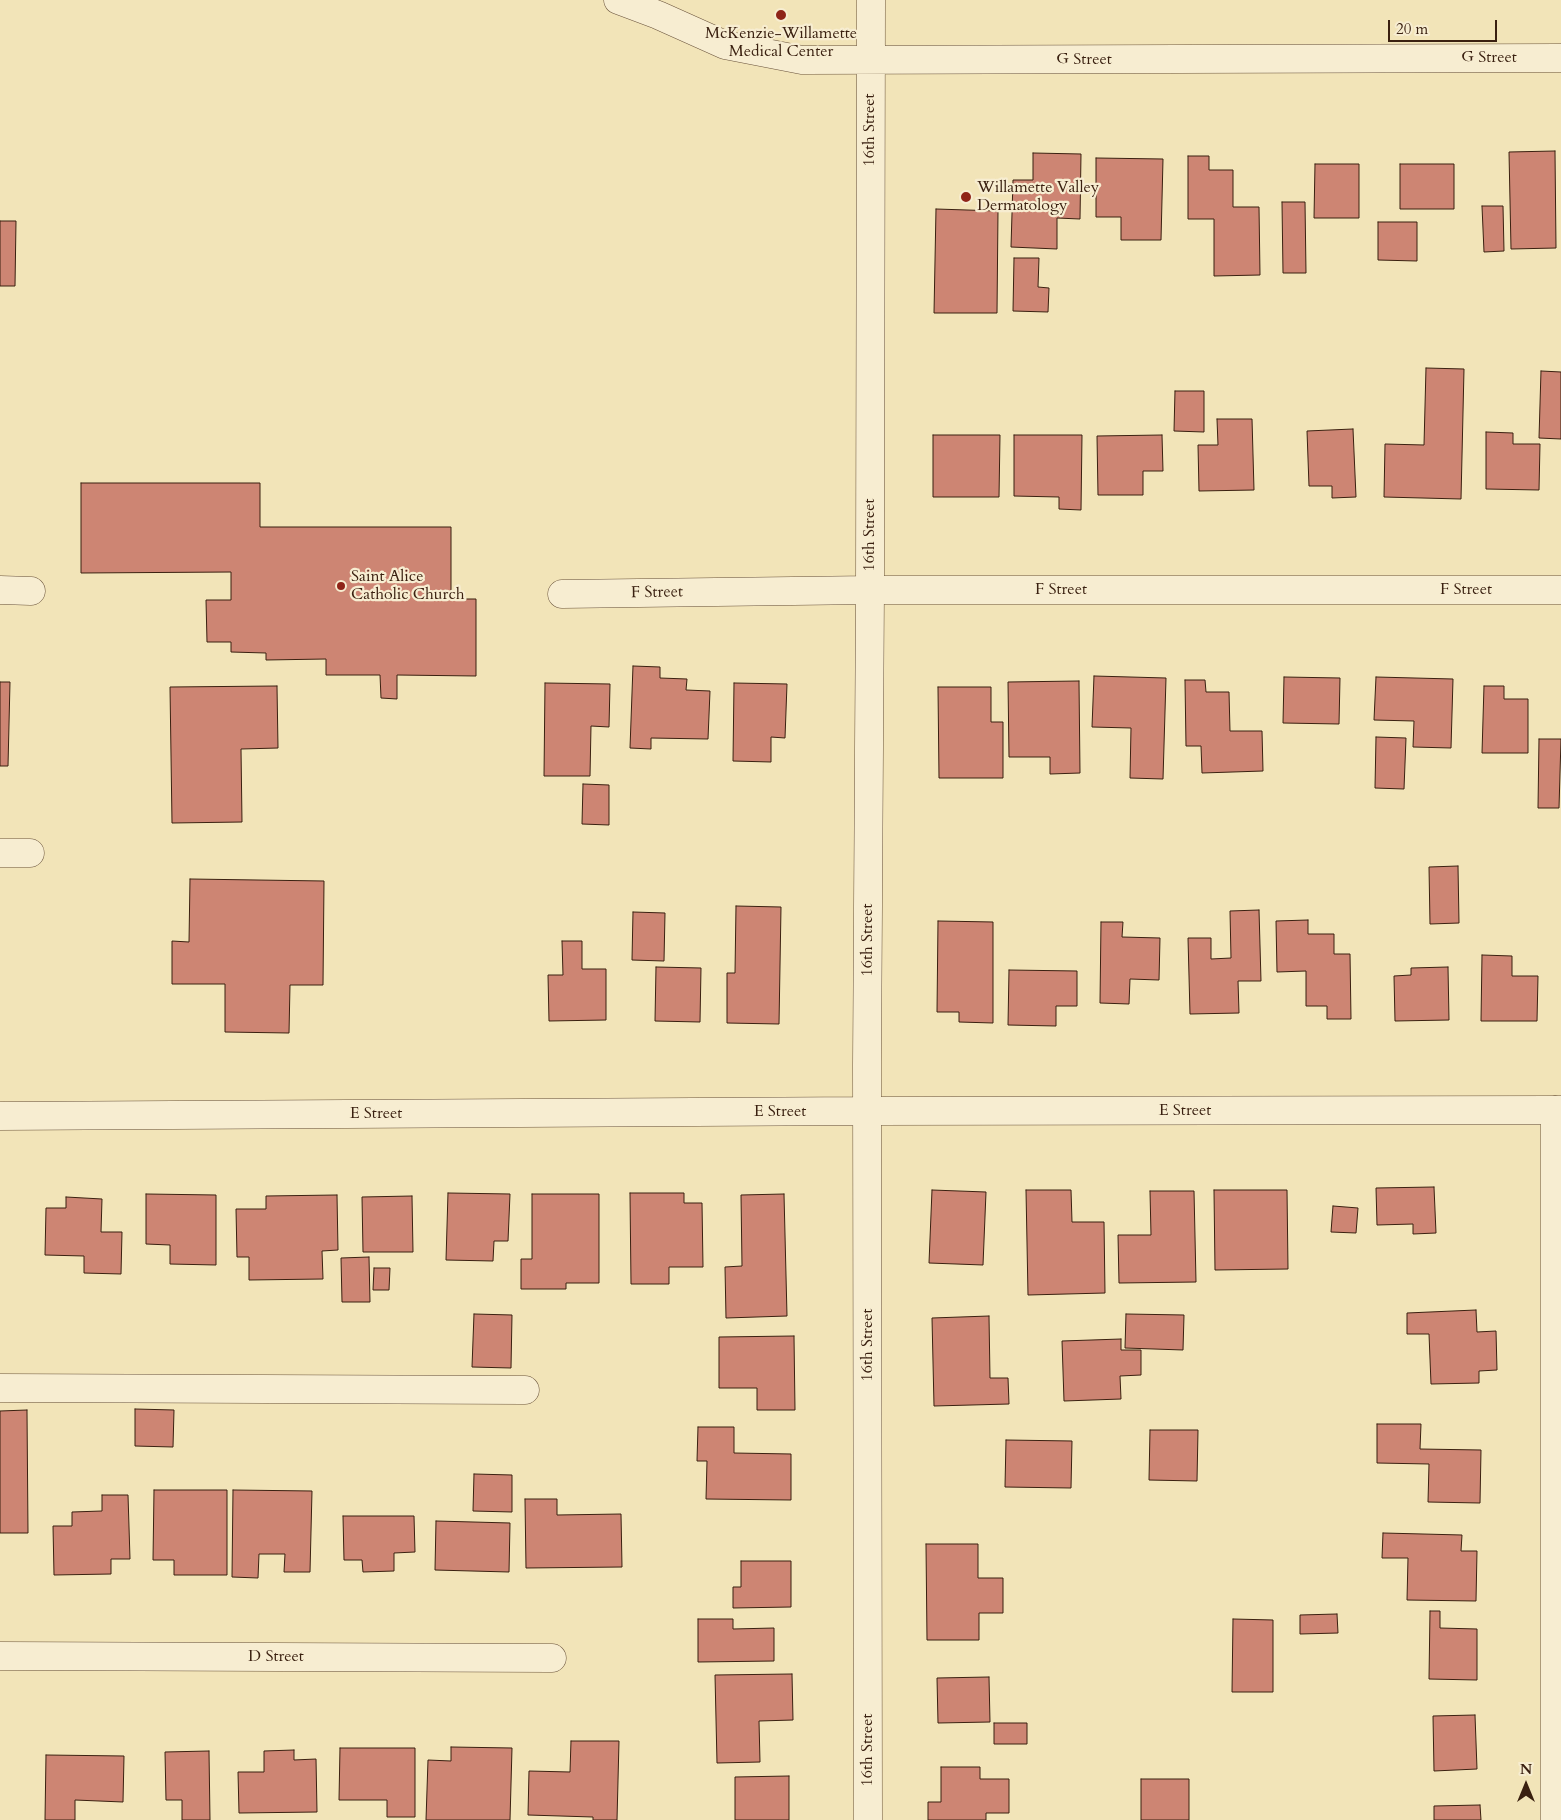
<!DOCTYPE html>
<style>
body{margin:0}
#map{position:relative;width:1561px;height:1820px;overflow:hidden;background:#f2e4b8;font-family:Cardo,serif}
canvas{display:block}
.north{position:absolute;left:1501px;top:1760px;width:50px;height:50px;-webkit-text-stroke:4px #f7edd1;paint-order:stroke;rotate:0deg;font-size:14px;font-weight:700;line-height:20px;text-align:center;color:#3a2010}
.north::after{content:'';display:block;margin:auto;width:18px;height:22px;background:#3a2010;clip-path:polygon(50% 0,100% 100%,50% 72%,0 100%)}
.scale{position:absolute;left:1388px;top:20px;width:109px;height:22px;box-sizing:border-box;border:2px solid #3a2010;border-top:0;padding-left:6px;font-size:15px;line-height:18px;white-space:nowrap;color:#3a2010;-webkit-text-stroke:4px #f7edd1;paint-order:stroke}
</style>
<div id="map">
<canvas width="1561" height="1820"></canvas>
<div class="north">N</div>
<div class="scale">20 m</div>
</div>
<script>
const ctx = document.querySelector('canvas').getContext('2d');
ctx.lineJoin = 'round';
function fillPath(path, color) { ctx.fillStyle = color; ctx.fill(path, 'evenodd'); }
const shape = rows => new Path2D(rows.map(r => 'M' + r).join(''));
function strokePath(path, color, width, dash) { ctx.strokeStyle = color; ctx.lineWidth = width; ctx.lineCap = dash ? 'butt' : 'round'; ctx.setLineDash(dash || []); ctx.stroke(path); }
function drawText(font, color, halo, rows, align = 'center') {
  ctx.font = font + ' Cardo,serif'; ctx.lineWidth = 4.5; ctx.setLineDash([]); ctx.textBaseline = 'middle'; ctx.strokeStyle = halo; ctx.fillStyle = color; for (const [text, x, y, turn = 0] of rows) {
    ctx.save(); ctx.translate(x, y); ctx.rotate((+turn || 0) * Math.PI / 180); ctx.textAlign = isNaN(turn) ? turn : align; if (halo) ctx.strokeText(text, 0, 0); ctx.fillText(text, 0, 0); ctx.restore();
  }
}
const building = shape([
 [1555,151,1556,248,1511,249,1509,152,1555,151],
 [1033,153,1081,154,1080,219,1057,218,1057,249,1011,247,1013,180,1033,180,1033,153],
 [1188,156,1209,156,1209,170,1233,170,1233,207,1259,207,1260,275,1214,276,1214,219,1188,219,1188,156],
 [1096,158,1163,159,1161,240,1121,240,1121,217,1096,217,1096,158],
 [1315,164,1359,164,1359,218,1314,218,1315,164],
 [1400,164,1454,164,1454,209,1400,209,1400,164],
 [1282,202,1305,202,1306,273,1283,273,1282,202],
 [1482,206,1503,206,1504,251,1484,252,1482,206],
 [936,209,998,211,997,313,934,313,936,209],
 [0,221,16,221,15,286,0,286,0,221],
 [1378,222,1417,222,1417,261,1378,260,1378,222],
 [1014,258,1039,258,1038,287,1049,288,1048,312,1013,311,1014,258],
 [1426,368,1464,369,1461,499,1384,497,1385,444,1424,445,1426,368],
 [1541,371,1561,372,1561,439,1539,438,1541,371],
 [1175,391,1204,391,1204,432,1174,431,1175,391],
 [1217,419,1252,419,1254,490,1199,491,1198,445,1218,445,1217,419],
 [1353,429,1356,497,1332,498,1332,486,1309,486,1307,431,1353,429],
 [1486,432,1513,433,1513,444,1540,444,1539,490,1486,489,1486,432],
 [933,435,1000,435,999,497,933,497,933,435],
 [1014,435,1082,435,1081,510,1059,509,1059,497,1014,496,1014,435],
 [1162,435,1163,471,1143,471,1143,495,1098,495,1097,436,1162,435],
 [81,483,260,483,260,527,451,527,451,599,476,599,476,676,397,675,397,699,381,698,380,675,326,675,326,659,266,660,266,653,231,652,231,642,207,642,206,600,231,600,231,572,81,573,81,483],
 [633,666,660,667,660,678,687,679,686,690,710,691,708,739,651,738,651,749,630,748,633,666],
 [1094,676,1166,678,1163,779,1130,778,1131,728,1092,727,1094,676],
 [1284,677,1340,678,1339,724,1283,723,1284,677],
 [1376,677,1453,679,1451,748,1413,747,1414,721,1374,720,1376,677],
 [1185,680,1205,680,1206,692,1229,692,1230,731,1262,731,1263,771,1202,773,1201,746,1186,746,1185,680],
 [1079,681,1080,773,1050,774,1050,757,1009,757,1008,682,1079,681],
 [0,682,10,682,8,766,0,766,0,682],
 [545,683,610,684,609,727,591,726,590,776,544,776,545,683],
 [734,683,787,684,785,738,771,737,771,762,733,761,734,683],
 [277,686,278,748,241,749,242,822,172,823,170,687,277,686],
 [1484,686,1504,686,1504,699,1528,699,1528,753,1482,753,1484,686],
 [938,687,991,687,991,722,1003,722,1003,778,939,778,938,687],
 [1376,737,1406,738,1404,789,1375,788,1376,737],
 [1539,739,1561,739,1559,808,1538,808,1539,739],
 [583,784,609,785,609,825,582,824,583,784],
 [1458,866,1459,923,1430,924,1429,867,1458,866],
 [190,879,324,881,323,985,290,985,289,1033,225,1032,225,984,172,984,172,941,189,942,190,879],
 [736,906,781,907,779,1024,727,1023,727,973,735,973,736,906],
 [1259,910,1261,981,1238,981,1239,1013,1190,1014,1188,938,1211,938,1211,959,1231,958,1230,911,1259,910],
 [633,912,665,913,664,961,632,960,633,912],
 [1308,920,1308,934,1334,934,1334,954,1350,954,1351,1019,1327,1019,1327,1006,1306,1006,1306,971,1277,972,1276,921,1308,920],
 [938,921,993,922,993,1023,959,1022,959,1012,937,1012,938,921],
 [1101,922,1123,922,1122,937,1160,938,1159,980,1130,979,1129,1004,1100,1003,1101,922],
 [562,941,582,941,582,969,606,969,606,1020,549,1021,548,975,563,975,562,941],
 [1482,955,1512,956,1512,976,1538,976,1537,1021,1481,1021,1482,955],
 [656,967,701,968,700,1022,655,1021,656,967],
 [1448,967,1449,1020,1395,1021,1394,976,1411,975,1411,968,1448,967],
 [1009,970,1077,971,1077,1006,1056,1006,1056,1026,1008,1025,1009,970],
 [1434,1187,1436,1233,1413,1234,1413,1224,1377,1225,1376,1188,1434,1187],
 [932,1190,986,1192,983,1265,929,1263,932,1190],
 [1026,1190,1071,1190,1072,1222,1104,1222,1105,1293,1028,1295,1026,1190],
 [1214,1190,1287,1190,1288,1269,1215,1270,1214,1190],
 [1150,1191,1194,1191,1196,1282,1119,1283,1118,1235,1151,1235,1150,1191],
 [448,1193,510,1194,508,1241,494,1241,493,1261,446,1260,448,1193],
 [630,1193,684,1193,684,1203,702,1203,703,1267,669,1267,669,1284,631,1284,630,1193],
 [146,1194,216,1195,216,1265,170,1264,170,1245,146,1244,146,1194],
 [532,1194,599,1194,599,1283,566,1283,566,1289,521,1289,521,1259,532,1259,532,1194],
 [784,1194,787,1316,726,1318,725,1267,742,1266,741,1195,784,1194],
 [337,1195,338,1250,322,1251,323,1279,249,1280,249,1257,237,1257,236,1209,266,1209,266,1196,337,1195],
 [412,1196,413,1252,363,1252,362,1197,412,1196],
 [66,1197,102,1199,101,1232,122,1232,121,1274,84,1273,84,1256,45,1255,46,1208,66,1208,66,1197],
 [1333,1206,1358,1208,1356,1233,1331,1232,1333,1206],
 [369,1257,370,1302,342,1302,341,1258,369,1257],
 [374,1268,390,1268,389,1290,373,1290,374,1268],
 [1476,1310,1477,1332,1496,1331,1497,1370,1479,1371,1479,1383,1431,1384,1429,1334,1407,1334,1407,1313,1476,1310],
 [474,1314,512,1315,511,1368,472,1367,474,1314],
 [1126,1314,1184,1315,1183,1350,1125,1348,1126,1314],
 [989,1316,990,1378,1008,1378,1009,1404,934,1406,932,1318,989,1316],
 [794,1336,795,1410,757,1410,757,1388,719,1388,719,1337,794,1336],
 [1121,1339,1121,1350,1141,1350,1141,1375,1120,1376,1121,1399,1064,1401,1062,1341,1121,1339],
 [135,1409,174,1410,173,1447,135,1446,135,1409],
 [27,1410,28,1533,0,1533,0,1411,27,1410],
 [1377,1424,1421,1424,1420,1449,1481,1450,1480,1503,1428,1502,1429,1464,1377,1463,1377,1424],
 [698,1427,734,1427,734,1453,791,1454,791,1500,706,1499,707,1461,697,1461,698,1427],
 [1150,1430,1198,1430,1197,1481,1149,1480,1150,1430],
 [1006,1440,1072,1441,1071,1488,1005,1487,1006,1440],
 [474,1474,512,1475,512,1512,473,1511,474,1474],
 [154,1490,227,1490,227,1575,174,1575,174,1560,153,1560,154,1490],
 [233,1490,312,1491,310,1572,284,1572,285,1554,259,1554,258,1578,232,1577,233,1490],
 [102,1495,128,1495,130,1559,111,1559,111,1574,54,1575,53,1526,72,1526,72,1512,102,1511,102,1495],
 [525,1499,557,1499,557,1515,621,1514,622,1567,526,1568,525,1499],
 [343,1516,414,1516,415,1552,394,1553,394,1571,363,1572,362,1560,344,1560,343,1516],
 [436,1521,510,1523,509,1572,435,1570,436,1521],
 [1383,1533,1462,1535,1461,1551,1477,1551,1476,1601,1407,1600,1408,1558,1382,1558,1383,1533],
 [926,1544,978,1544,978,1578,1003,1578,1003,1613,979,1613,979,1640,927,1640,926,1544],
 [741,1561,791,1561,791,1607,733,1608,733,1587,741,1587,741,1561],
 [1430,1611,1440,1611,1440,1628,1477,1629,1477,1680,1429,1679,1430,1611],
 [1337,1614,1338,1633,1300,1634,1300,1615,1337,1614],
 [698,1619,733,1619,733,1629,774,1628,774,1661,698,1662,698,1619],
 [1233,1619,1273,1620,1273,1692,1232,1692,1233,1619],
 [792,1674,793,1720,759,1721,760,1762,717,1763,715,1675,792,1674],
 [989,1677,990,1722,938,1723,937,1678,989,1677],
 [1475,1715,1477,1769,1434,1771,1433,1716,1475,1715],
 [994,1723,1027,1723,1027,1744,994,1744,994,1723],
 [571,1741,619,1741,617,1820,593,1820,593,1817,528,1815,529,1771,570,1772,571,1741],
 [451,1747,512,1748,510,1820,426,1820,428,1760,451,1761,451,1747],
 [340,1748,415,1748,415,1817,387,1817,387,1800,339,1800,340,1748],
 [294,1750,294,1760,316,1759,317,1812,239,1813,238,1772,264,1772,264,1751,294,1750],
 [209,1751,210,1820,182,1820,182,1800,166,1800,165,1752,209,1751],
 [46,1755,124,1756,123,1802,75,1800,75,1820,45,1820,46,1755],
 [941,1767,980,1767,980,1779,1009,1779,1009,1813,986,1813,986,1820,928,1820,928,1802,941,1802,941,1767],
 [789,1776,789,1820,735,1820,735,1777,789,1776],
 [1141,1779,1189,1779,1189,1820,1141,1820,1141,1779],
 [1480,1805,1481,1820,1434,1820,1434,1806,1480,1805]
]);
const minor = shape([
 [618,0,658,15,725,45,802,60,1561,58],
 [0,590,31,591],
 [562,594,870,590,1561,590],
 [0,853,30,853],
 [1555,1110,1555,1820],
 [0,1116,868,1111,1561,1110],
 [0,1388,525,1390],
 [0,1656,552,1658],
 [868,1820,867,1064,870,590,871,0]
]);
const markers = [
 [781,15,6,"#8f2418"],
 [966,197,6,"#8f2418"],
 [341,586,5,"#8f2418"]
];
const poiNames = [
 ["McKenzie-Willamette",781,34,"center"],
 ["Medical Center",781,52,"center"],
 ["Willamette Valley",977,188],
 ["Dermatology",977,206],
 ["Saint Alice",351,577],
 ["Catholic Church",351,595]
];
const streetNames = [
 ["G Street",1489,58],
 ["G Street",1084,60],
 ["16th Street",870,130,-90],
 ["16th Street",870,535,-90],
 ["F Street",1061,590],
 ["F Street",1466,590],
 ["F Street",657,593,-1],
 ["16th Street",868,940,-90],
 ["E Street",1185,1111],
 ["E Street",780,1112],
 ["E Street",376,1114],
 ["16th Street",868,1345,-90],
 ["D Street",276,1657],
 ["16th Street",868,1750,-90]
];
fillPath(building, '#cd8573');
strokePath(building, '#3a2010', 1);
strokePath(minor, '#68513a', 29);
strokePath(minor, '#f7edd1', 28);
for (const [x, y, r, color] of markers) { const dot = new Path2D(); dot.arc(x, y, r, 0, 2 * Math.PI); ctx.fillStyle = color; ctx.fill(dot); strokePath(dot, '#f7edd1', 2); }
drawText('16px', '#3a2010', '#f7edd1', poiNames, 'left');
drawText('16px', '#3a2010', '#f7edd1', streetNames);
</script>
